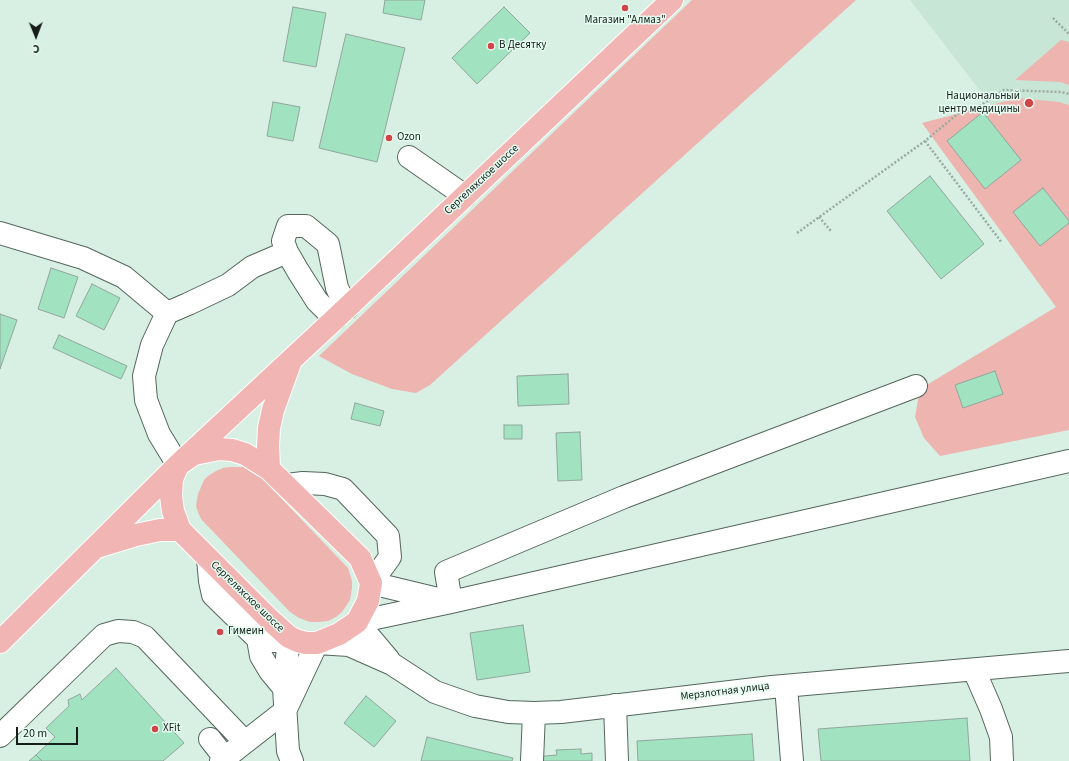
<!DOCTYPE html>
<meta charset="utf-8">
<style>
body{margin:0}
#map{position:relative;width:1069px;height:761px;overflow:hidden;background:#d8efe3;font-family:"Source Sans 3",sans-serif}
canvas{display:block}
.north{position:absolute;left:16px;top:16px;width:40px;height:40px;-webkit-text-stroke:3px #e5fcf0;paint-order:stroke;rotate:179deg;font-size:11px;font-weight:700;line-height:16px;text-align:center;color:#161e1a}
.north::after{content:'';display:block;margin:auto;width:14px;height:18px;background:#161e1a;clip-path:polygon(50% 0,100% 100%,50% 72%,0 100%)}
.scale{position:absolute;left:16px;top:727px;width:62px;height:18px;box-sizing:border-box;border:2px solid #161e1a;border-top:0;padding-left:5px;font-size:12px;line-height:14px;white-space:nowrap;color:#161e1a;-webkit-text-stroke:3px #e5fcf0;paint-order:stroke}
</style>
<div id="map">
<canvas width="1069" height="761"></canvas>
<div class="north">С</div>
<div class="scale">20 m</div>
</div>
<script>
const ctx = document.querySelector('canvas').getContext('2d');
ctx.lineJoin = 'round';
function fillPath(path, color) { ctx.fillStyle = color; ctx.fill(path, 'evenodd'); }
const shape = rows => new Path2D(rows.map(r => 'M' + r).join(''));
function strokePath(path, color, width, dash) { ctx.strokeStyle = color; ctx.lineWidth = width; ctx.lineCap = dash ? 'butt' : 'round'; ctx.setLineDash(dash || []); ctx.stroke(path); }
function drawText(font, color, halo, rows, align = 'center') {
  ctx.font = font + ' "Source Sans 3",sans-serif'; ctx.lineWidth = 3; ctx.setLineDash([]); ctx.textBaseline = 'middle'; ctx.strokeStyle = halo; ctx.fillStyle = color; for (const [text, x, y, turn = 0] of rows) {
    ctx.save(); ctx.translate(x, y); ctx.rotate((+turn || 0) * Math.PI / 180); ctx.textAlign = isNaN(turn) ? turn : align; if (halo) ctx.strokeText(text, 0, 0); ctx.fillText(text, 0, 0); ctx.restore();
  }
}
const built = shape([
 [910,0,1069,0,1069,206]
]);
const green = shape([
 [692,0,856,0,430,385,416,393,392,389,352,374,319,356],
 [1061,40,1069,42,1069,85,1060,82,1015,80],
 [1018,98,1059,102,1069,105,1069,430,940,456,924,438,915,417,920,389,1056,307,922,123],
 [230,467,245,467,255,471,348,568,352,581,352,588,350,600,342,612,336,617,328,621,318,622,310,622,299,618,290,612,201,519,198,512,196,506,198,494,204,480,208,476,216,471,223,468]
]);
const building = shape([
 [385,0,425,0,421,20,383,13,385,0],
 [293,7,326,13,316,67,283,61,293,7],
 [504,7,530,33,477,84,452,58,504,7],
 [346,34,405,48,377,162,319,148,346,34],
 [273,102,300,107,293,141,267,136,273,102],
 [983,112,1021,160,985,189,947,141,983,112],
 [930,176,984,244,941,279,887,211,930,176],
 [1043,188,1069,221,1069,223,1040,246,1013,212,1043,188],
 [51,268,78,277,64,318,38,309,51,268],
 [92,284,120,298,104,330,76,316,92,284],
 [0,314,17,320,0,369,0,314],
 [59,335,127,366,121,379,53,348,59,335],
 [995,371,1003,394,963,408,955,385,995,371],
 [568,374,569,404,518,406,517,376,568,374],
 [355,403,384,411,380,426,351,419,355,403],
 [504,425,522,425,522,439,504,439,504,425],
 [580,432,582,480,558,481,556,433,580,432],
 [523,625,530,672,477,680,470,633,523,625],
 [116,668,184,743,163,761,42,761,36,755,55,737,46,728,69,706,68,700,80,694,82,700,116,668],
 [366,696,396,721,374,747,344,723,366,696],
 [967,718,970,761,821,761,818,729,967,718],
 [752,734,754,761,638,761,637,741,752,734],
 [427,737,513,758,512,761,421,761,427,737],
 [581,749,581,754,592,753,592,761,535,761,534,757,557,755,556,750,581,749],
 [36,755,42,761,29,761,36,755]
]);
const path = shape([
 [1053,18,1069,34],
 [925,141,1002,243],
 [819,217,831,231],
 [797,233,925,141,960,112,972,111,1004,90,1061,92,1069,94]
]);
const minor = shape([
 [409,157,465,196],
 [0,233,83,258,124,277,167,313,152,345,144,376,146,400,159,434,178,465],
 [167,313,188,304,228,285,252,267,287,252],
 [335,319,317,301,298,271,287,252,283,241,288,226,306,226,328,244,337,288,347,308],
 [287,485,303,483,325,484,343,489,388,536,390,557,371,583,446,601],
 [208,559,210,581,213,595,258,639,274,641,289,637,284,688,288,751,292,761],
 [451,602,446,572,624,497,916,386],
 [258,639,261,656,270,671,284,688],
 [389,660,357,622,451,602,1069,461],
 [974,670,991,709,1001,737,1002,761],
 [786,686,792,761],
 [615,705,617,761],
 [0,736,104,635,118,631,133,632,145,637,245,742],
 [210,739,221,753,227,756],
 [221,761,285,711,317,643,349,645,392,664,435,692,475,706,508,712,534,713,561,712,772,687,1069,661],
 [532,761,534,713]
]);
const major = shape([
 [219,449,232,450,245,454,269,469,360,558,371,583,368,601,357,622,339,634,317,643,306,643,298,641,289,637,269,619,180,530,173,511,171,496,172,479,178,465,194,454,219,449],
 [269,469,268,446,269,428,273,410,290,363],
 [100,546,136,535,160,530,180,530],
 [0,642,178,465,335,319,672,0]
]);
const markers = [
 [625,8,4,"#d3444a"],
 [491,46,4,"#d3444a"],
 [1029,103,5,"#d3444a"],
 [389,138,4,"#d3444a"],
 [220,632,4,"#d3444a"],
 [155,729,4,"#d3444a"]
];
const poiNames = [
 ["Магазин \"Алмаз\"",625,21,"center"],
 ["В Десятку",499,46],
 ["Национальный",1020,97,"right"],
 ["центр медицины",1020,110,"right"],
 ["Ozon",397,138],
 ["Гимеин",228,632],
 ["XFit",163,729]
];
const streetNames = [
 ["Сергеляхское шоссе",482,180,-43],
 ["Сергеляхское шоссе",247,597,44],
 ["Мерзлотная улица",725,692,-7]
];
fillPath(built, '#c8e6d6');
fillPath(green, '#eeb4b0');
fillPath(building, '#a1e2c1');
strokePath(building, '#91a69b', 1);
strokePath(minor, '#54675d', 24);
strokePath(major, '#fff', 24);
strokePath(path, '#98aaa1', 2.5, [2, 2]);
strokePath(minor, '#fff', 22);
strokePath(major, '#f1b6b4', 22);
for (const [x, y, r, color] of markers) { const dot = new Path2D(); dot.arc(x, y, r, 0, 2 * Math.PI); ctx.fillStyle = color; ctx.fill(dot); strokePath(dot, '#e5fcf0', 1.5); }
drawText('11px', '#161e1a', '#e5fcf0', poiNames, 'left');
drawText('11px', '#161e1a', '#e5fcf0', streetNames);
</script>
